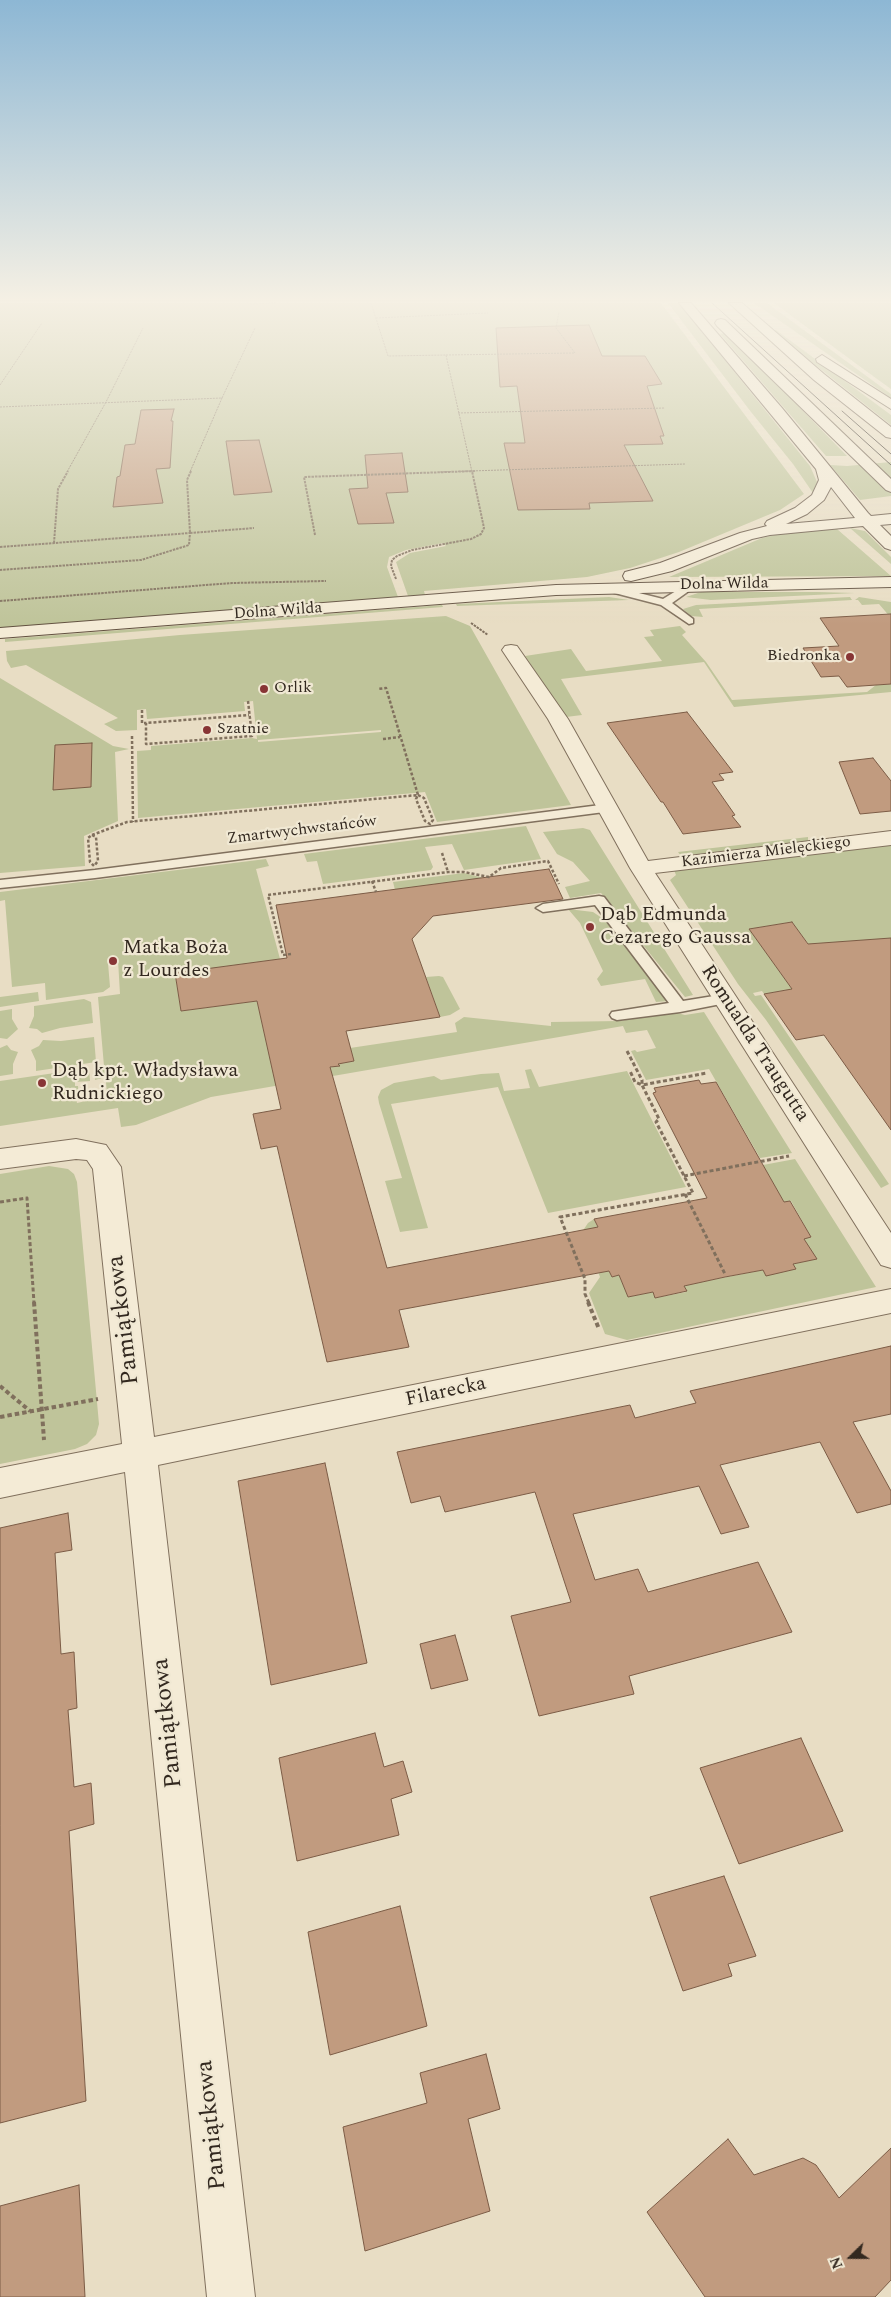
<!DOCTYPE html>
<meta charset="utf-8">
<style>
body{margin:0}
#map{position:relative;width:891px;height:2297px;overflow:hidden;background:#e8ddc4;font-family:Spectral,serif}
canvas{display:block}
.north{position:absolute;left:826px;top:2232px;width:50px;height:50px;-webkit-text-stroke:4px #f0e8d3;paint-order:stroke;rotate:248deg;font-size:14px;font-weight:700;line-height:20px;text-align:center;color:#32281f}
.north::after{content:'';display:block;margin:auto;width:18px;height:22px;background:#32281f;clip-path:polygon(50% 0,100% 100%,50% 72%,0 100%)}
</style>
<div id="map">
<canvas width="891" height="2297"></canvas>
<div class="north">N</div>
</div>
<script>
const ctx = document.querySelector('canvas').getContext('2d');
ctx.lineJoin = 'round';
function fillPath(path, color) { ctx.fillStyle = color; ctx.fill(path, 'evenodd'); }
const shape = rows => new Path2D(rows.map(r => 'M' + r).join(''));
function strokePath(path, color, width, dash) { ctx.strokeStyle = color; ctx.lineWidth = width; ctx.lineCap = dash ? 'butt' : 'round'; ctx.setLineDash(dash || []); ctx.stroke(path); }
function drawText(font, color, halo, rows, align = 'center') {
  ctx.font = font + ' Spectral,serif'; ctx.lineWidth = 4.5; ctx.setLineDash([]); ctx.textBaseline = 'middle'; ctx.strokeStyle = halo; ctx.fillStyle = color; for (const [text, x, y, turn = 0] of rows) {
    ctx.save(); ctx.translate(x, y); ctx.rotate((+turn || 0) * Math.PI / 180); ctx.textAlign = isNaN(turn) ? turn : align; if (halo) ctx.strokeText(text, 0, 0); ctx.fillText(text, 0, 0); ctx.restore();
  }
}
const green = shape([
 [0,303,661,303,804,494,780,510,679,552,630,568,587,577,424,591,425,595,408,596,396,562,410,553,446,546,443,543,406,550,389,557,387,567,398,597,0,628],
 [668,303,679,303,683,308,810,466,817,482,813,493,793,464,751,412],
 [754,303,767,303,891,394,891,398],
 [774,303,891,303,891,389,866,371],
 [776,330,891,415,891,425,809,360,774,331],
 [724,333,764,371,847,456,826,456,720,334],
 [891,462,891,496,860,500,830,465,847,466],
 [850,528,865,531,891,557,891,564],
 [837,529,891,576,669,577,762,538,784,533],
 [701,592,817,592,855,593,711,600,686,597],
 [609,597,629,600,457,606,456,604],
 [850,597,852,600,699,609,703,617,691,616,683,609,696,605],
 [859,597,891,602,891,618,879,604,862,605,858,600,855,600],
 [442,605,443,607,5,642,5,639],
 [446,616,470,626,571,805,437,822,425,792,138,818,137,751,151,750,151,746,252,738,257,739,253,701,244,702,245,711,147,719,146,709,137,710,137,730,116,731,104,724,118,718,26,665,11,668,7,661,6,651,180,635],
 [381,730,381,732,258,742,258,740],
 [680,626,686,632,682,635,706,662,732,700,867,692,876,685,891,684,891,692,734,707,704,662,561,679,582,715,566,717,525,656,571,649,586,671,662,661,644,637,654,636,650,630],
 [0,678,113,746,129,749,115,752,118,821,84,836,85,866,0,873],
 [526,826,541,859,464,870,452,844,425,847,433,867,431,870,323,884,317,861,307,862,304,854],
 [583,828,590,830,693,995,685,997,601,893,570,898,565,887,590,881,573,862,557,854,543,832],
 [808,837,808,842,681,856,678,852],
 [891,845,891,938,849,999,792,922,749,929,792,989,764,994,762,991,753,993,755,996,761,995,889,1184,881,1188,766,1020,738,984,670,880,676,875,674,870],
 [266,859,269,866,256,869,280,959,175,974,181,1011,257,1001,274,1076,339,1066,338,1064,354,1061,350,1048,457,1032,455,1023,464,1017,551,1026,551,1022,620,1021,673,1012,685,1015,704,1012,792,1153,760,1158,709,1069,646,1080,631,1051,635,1050,637,1052,656,1048,647,1030,626,1033,623,1026,211,1097,136,1125,121,1127,118,1108,0,1126,0,1081,89,1068,90,1081,75,1082,75,1086,78,1086,79,1098,76,1099,77,1103,103,1097,104,1099,111,1098,110,1094,107,1094,106,1082,109,1081,109,1076,95,1080,94,1068,104,1066,98,997,120,994,118,960,113,958,108,963,110,987,103,992,46,1000,45,983,12,987,5,900,0,901,0,892],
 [464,873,484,878,395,890,393,882],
 [568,909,593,912,605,920,669,1001,656,1002,645,979,601,986,597,979,603,971,580,923],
 [439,976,443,977,460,1009,450,1015,440,1017,426,977],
 [38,992,39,1001,0,1007,0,997],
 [84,999,91,1002,93,1023,60,1028,42,1033,37,1029,29,1028,34,1016,34,1006],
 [12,1009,12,1019,18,1029,7,1039,0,1038,0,1011],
 [94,1037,96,1062,36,1071,36,1061,31,1050,39,1046,43,1040,61,1041],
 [7,1045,11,1050,18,1052,13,1064,13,1074,0,1076,0,1048],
 [531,1069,539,1087,627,1071,686,1187,548,1213,498,1087,391,1104,428,1228,400,1232,385,1181,402,1178,379,1103,378,1097,381,1090,394,1083,434,1076,441,1080,481,1074,499,1073,504,1091,530,1088,525,1070],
 [795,1159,876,1287,627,1340,605,1334,589,1293,600,1277,584,1236,584,1229,588,1223,594,1219,602,1237,595,1239,612,1277,619,1275,628,1297,653,1292,655,1298,686,1292,684,1286,701,1282,763,1270,766,1275,796,1269,793,1264,816,1259,804,1239,811,1237,791,1201,784,1202,763,1165],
 [49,1166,68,1169,74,1174,77,1182,99,1424,96,1435,87,1444,75,1449,0,1464,0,1174]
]);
const building = shape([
 [589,325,602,356,645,356,662,384,647,386,664,436,660,436,663,444,624,445,653,501,589,503,590,509,518,510,504,443,525,443,517,386,500,387,496,328,589,325],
 [174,409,171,421,173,421,170,468,156,469,163,503,113,507,117,477,120,476,125,445,135,444,141,410,174,409],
 [259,440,272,492,234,495,226,441,259,440],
 [402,453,408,492,386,493,394,523,358,524,349,489,368,488,365,455,402,453],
 [891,614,891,684,847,687,839,676,821,677,803,648,839,646,820,618,891,614],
 [687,712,733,772,719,774,724,780,712,782,735,815,732,816,741,827,683,834,663,802,661,802,607,723,687,712],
 [92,743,91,787,53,790,55,745,92,743],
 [873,758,891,781,891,811,860,814,839,762,873,758],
 [549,869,563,899,433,916,412,939,440,1017,346,1031,354,1061,338,1064,340,1066,330,1067,387,1268,598,1227,594,1219,707,1198,653,1093,656,1092,654,1088,699,1080,701,1084,716,1082,784,1202,790,1201,811,1237,804,1239,817,1259,793,1264,796,1269,766,1276,763,1270,725,1277,684,1286,687,1291,655,1298,653,1292,628,1297,619,1275,612,1277,609,1271,399,1310,409,1347,327,1362,277,1146,261,1149,253,1114,281,1109,257,1001,181,1011,175,973,287,958,276,905,549,869],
 [792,922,808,944,891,938,891,1130,824,1035,796,1040,764,994,792,989,749,929,792,922],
 [891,1346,891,1414,853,1422,891,1491,891,1504,857,1513,820,1442,720,1465,749,1527,721,1534,699,1486,573,1514,595,1580,638,1569,648,1592,758,1562,792,1632,629,1676,634,1694,539,1716,511,1616,571,1602,535,1492,445,1512,440,1496,411,1503,397,1452,630,1405,635,1418,696,1403,690,1391,891,1346],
 [325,1463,367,1663,271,1685,238,1481,325,1463],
 [68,1513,72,1550,55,1553,61,1654,74,1652,77,1708,68,1710,74,1787,91,1783,94,1824,69,1831,86,2101,0,2123,0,1528,68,1513],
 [455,1635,468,1680,431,1689,420,1644,455,1635],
 [375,1733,384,1767,403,1761,412,1792,391,1799,399,1835,297,1861,279,1758,375,1733],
 [801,1738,843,1831,739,1864,700,1768,801,1738],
 [724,1876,756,1956,728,1964,732,1976,683,1991,650,1897,724,1876],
 [400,1906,427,2026,330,2055,308,1932,400,1906],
 [486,2054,500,2109,468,2119,490,2211,365,2251,343,2127,427,2103,420,2073,486,2054],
 [728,2139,754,2175,803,2158,816,2165,839,2198,891,2148,891,2280,875,2297,705,2297,647,2212,728,2139],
 [79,2185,85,2297,0,2297,0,2206,79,2185]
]);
const pathFar4 = shape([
 [371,303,388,356,446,355,472,472],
 [250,304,276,303],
 [376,318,488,313],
 [446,355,575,353,556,328,559,312],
 [0,385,42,323],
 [222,398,255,328],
 [0,407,222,398,190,472],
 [458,413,665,408],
 [67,472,106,402,143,328],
 [440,472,685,464]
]);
const pathFar3 = shape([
 [191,471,187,480,190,533,254,528],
 [315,535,304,477,476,471],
 [54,543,58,489,68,471],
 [0,547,190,533,189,545,141,560,0,570],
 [396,579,391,566,392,560,397,556,412,550,471,539,481,534,484,528,472,471],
 [0,601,232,583,326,581],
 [471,623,488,635]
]);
const pathFar2 = shape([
 [248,701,252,736,146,744,146,723,249,715],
 [142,710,142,723,146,723],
 [132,736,133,822],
 [383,739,400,737],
 [418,795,424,798,433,820,430,824,425,821,416,799,418,795],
 [92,835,127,822,418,795,386,688,378,689],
 [92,835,96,837,98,861,94,866,90,862,88,838,92,835],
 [442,853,448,872],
 [372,881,376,892],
 [291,954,283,955,268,895,448,872,464,872,489,877,501,868,548,861,559,884]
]);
const pathFar1 = shape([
 [627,1051,642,1080,642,1085,635,1082,630,1071],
 [684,1176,789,1156],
 [685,1194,725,1274],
 [0,1202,27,1198,34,1303],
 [589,1303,585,1294,585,1279,560,1217,693,1193,656,1122,659,1119,642,1085,707,1073]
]);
const path = shape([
 [34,1302,44,1440],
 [588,1302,599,1329],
 [0,1386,30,1411],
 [0,1417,98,1399]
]);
const lane = shape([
 [689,583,693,584,693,588,672,603,693,619,693,623,689,624,661,605,603,590,602,588,607,585,663,599,689,583],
 [608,804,614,808,612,811,95,878,0,888,0,880,95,870,608,804],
 [599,896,604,897,683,1001,726,994,731,996,733,999,731,1002,680,1012,617,1020,612,1018,610,1015,612,1012,669,1003,595,905,543,912,536,908,543,904,599,896]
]);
const street = shape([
 [511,645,517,646,568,719,648,861,891,831,891,845,655,873,891,1233,891,1268,881,1265,630,868,548,719,502,650,505,646,511,645],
 [76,1139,106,1145,121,1167,154,1437,891,1289,891,1313,158,1465,255,2297,207,2297,125,1472,0,1498,0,1468,122,1444,93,1169,87,1160,76,1159,0,1169,0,1149,76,1139]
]);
const secondary = shape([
 [679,303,691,303,782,408,868,513,871,516,891,514,891,524,880,525,891,536,891,550,885,548,863,526,770,535,752,539,672,571,631,581,625,580,623,576,625,572,660,563,740,533,767,526,765,524,767,521,795,508,812,495,819,480,816,469,679,303],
 [831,487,855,518,786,524,807,514,824,500,831,487],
 [729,303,742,303,824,374,891,427,891,438,886,437,814,380,729,303],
 [721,319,725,320,891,479,891,492,886,490,717,326,715,323,717,320,721,319],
 [822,355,891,399,891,409,817,362,816,359,822,355],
 [891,577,891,587,556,595,0,638,0,628,556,585,891,577]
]);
const tram = shape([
 [712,303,891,465],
 [842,411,891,454]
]);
const markers = [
 [850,657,5,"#883535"],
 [264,689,5,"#883535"],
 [207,730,5,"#883535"],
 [590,927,5,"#883535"],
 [113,961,5,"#883535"],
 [42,1083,5,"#883535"]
];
const farStreetnames = [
 ["Dolna Wilda",724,585,-1],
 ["Dolna Wilda",278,612,-4],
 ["Zmartwychwstańców",302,831,-7],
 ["Kazimierza Mielęckiego",766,853,-7]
];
const farPoinames = [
 ["Biedronka",840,657,"right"],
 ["Orlik",274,689],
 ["Szatnie",217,730]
];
const poiNames = [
 ["Dąb Edmunda",600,916],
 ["Cezarego Gaussa",600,939],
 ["Matka Boża",123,949],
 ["z Lourdes",123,972],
 ["Dąb kpt. Władysława",52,1072],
 ["Rudnickiego",52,1095]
];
const streetNames = [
 ["Romualda Traugutta",754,1044,57],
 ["Filarecka",446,1393,-12]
];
const nearStreetnames = [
 ["Pamiątkowa",125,1320,-97],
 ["Pamiątkowa",169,1723,-96],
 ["Pamiątkowa",213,2125,-96]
];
fillPath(green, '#bfc49a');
fillPath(building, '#c19b7f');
strokePath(building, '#7c5c46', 1);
strokePath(lane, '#80705d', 3);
strokePath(street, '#80705d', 2);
strokePath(secondary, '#625140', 2);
strokePath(pathFar4, '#80705d', 1, [2, 1]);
strokePath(pathFar3, '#80705d', 2, [2.5, 1]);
strokePath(pathFar2, '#80705d', 2.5, [3, 2]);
strokePath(pathFar1, '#80705d', 3, [4, 2.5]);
strokePath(path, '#80705d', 4, [4.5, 3]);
fillPath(lane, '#f4ebd6');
fillPath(street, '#f4ebd6');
fillPath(secondary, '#f4ebd6');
strokePath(tram, '#32281f', 1);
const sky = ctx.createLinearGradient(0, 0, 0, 625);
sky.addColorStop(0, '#8db7d4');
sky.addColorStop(0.48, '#f5f0e4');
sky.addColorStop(1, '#f5f0e400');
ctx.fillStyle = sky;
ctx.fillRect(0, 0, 891, 625);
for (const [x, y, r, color] of markers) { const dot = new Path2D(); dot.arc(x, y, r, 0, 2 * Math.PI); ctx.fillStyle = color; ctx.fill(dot); strokePath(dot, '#f0e8d3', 2); }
drawText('16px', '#32281f', '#f0e8d3', farStreetnames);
drawText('16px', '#32281f', '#f0e8d3', farPoinames, 'left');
drawText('20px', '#32281f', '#f0e8d3', poiNames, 'left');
drawText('20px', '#32281f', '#f0e8d3', streetNames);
drawText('24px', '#32281f', '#f0e8d3', nearStreetnames);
</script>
